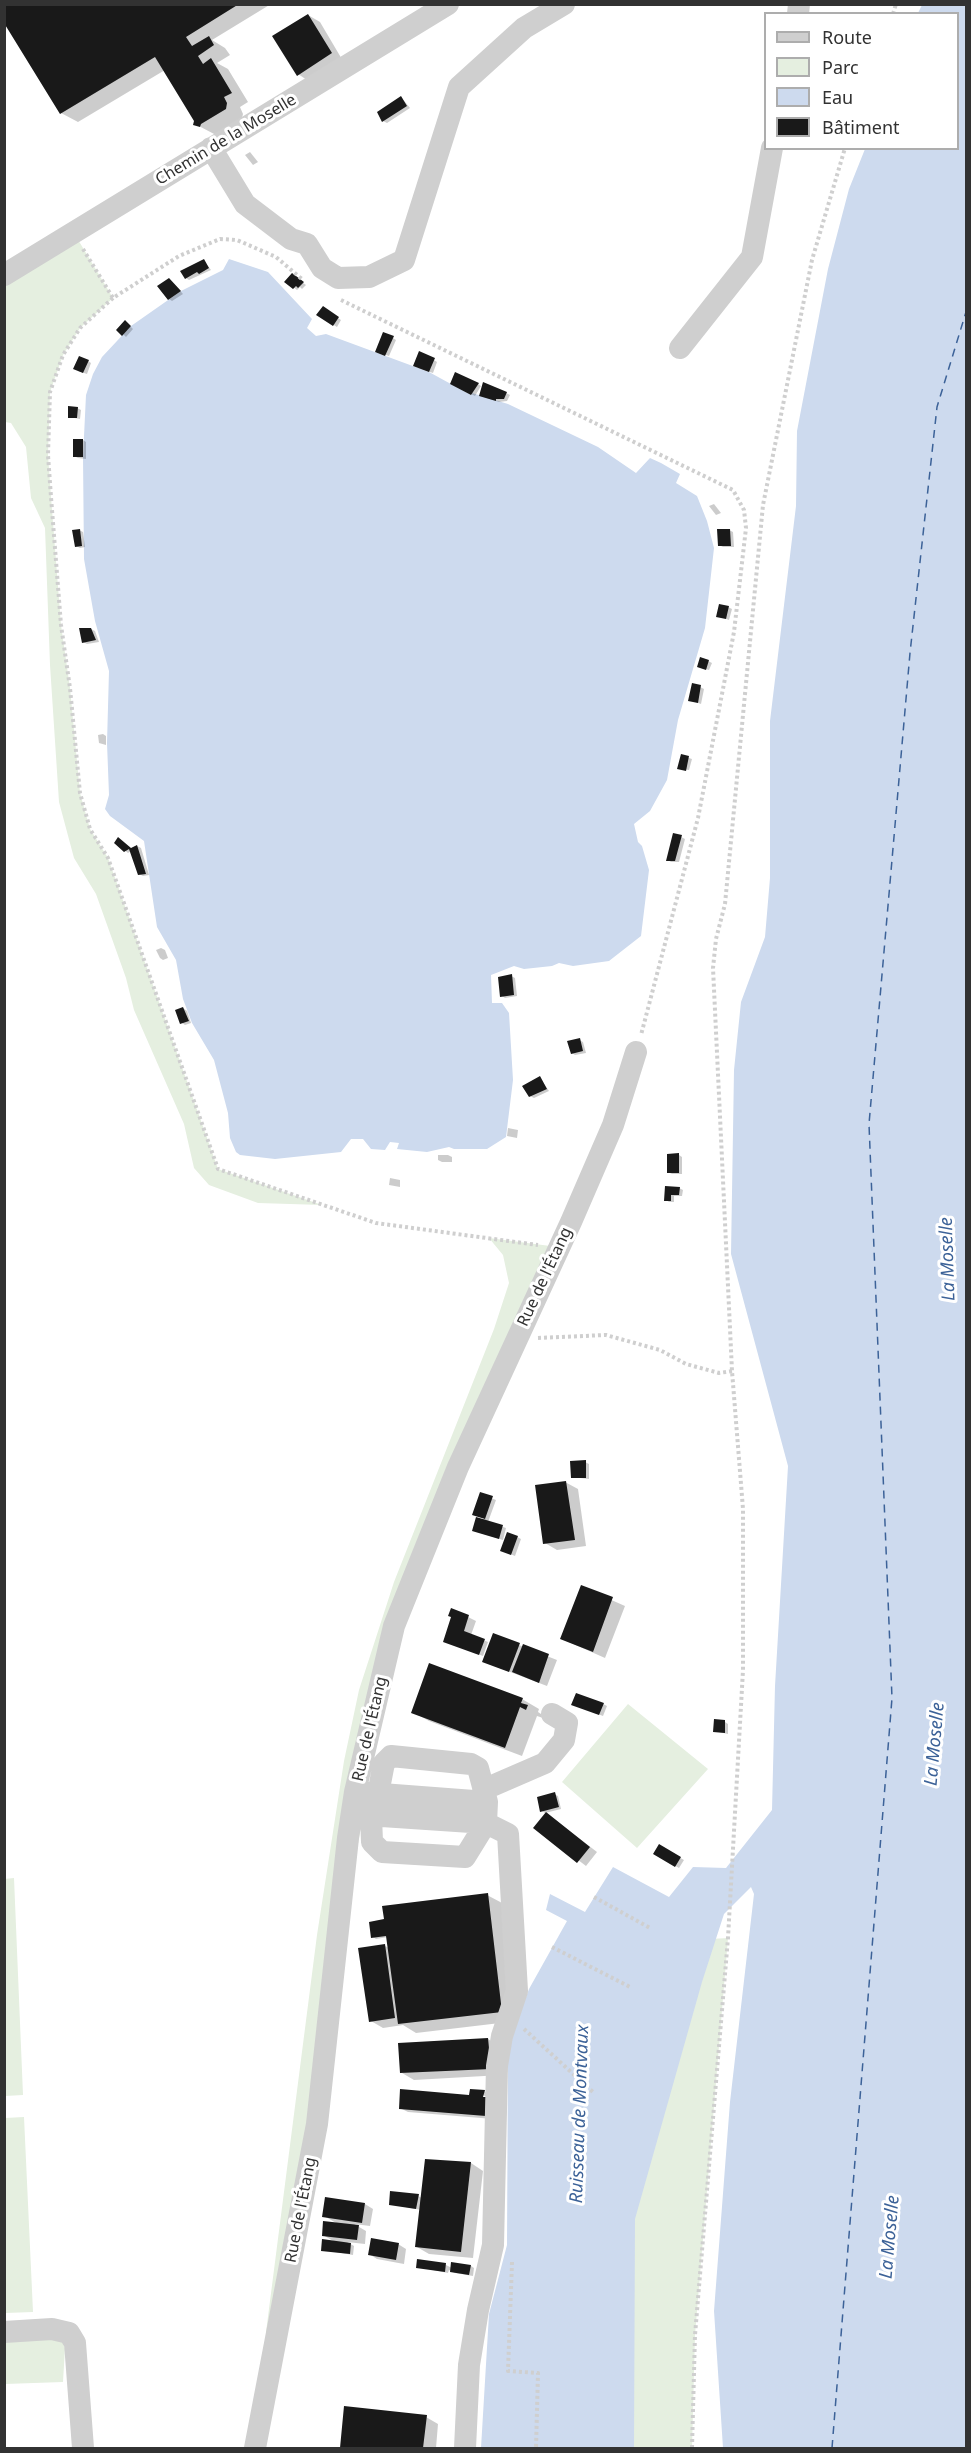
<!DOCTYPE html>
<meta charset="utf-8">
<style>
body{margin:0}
#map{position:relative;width:971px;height:2453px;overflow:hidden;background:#fff;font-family:"Noto Sans",sans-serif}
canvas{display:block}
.frame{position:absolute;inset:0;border:6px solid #323232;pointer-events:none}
.legend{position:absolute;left:764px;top:12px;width:195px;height:138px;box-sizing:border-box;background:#fff;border:2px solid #adadad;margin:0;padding:8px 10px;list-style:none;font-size:18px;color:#323232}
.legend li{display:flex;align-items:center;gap:12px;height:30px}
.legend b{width:30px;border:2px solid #adadad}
</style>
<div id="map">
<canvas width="971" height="2453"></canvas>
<div class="frame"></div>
<ul class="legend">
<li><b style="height:8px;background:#cfcfcf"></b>Route</li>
<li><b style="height:16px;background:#e5efe0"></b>Parc</li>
<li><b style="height:16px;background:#cddaee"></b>Eau</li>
<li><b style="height:16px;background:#191919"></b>Bâtiment</li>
</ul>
</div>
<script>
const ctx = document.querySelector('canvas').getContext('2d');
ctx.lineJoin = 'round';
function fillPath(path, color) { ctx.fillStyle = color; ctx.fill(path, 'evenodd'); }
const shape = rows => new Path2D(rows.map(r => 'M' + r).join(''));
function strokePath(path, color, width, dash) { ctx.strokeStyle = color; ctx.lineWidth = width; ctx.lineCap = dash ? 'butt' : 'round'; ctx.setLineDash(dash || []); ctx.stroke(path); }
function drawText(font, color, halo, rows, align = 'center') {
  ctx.font = font + ' "Noto Sans",sans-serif'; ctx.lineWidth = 6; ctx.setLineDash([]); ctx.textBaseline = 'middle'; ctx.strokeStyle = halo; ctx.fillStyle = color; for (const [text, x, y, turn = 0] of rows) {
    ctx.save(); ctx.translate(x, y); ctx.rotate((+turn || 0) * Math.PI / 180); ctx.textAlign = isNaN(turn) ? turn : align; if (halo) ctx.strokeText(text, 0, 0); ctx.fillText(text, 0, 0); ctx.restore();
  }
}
const green = shape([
 [74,233,113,298,80,328,63,355,50,392,48,455,51,497,61,625,70,688,80,793,90,829,108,858,218,1169,322,1205,258,1203,209,1185,194,1168,184,1124,134,1010,126,978,96,894,74,858,59,802,50,665,45,528,31,498,26,447,11,423,5,422,5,275],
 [489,1238,558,1247,394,1626,277,2334,266,2332,317,1935,344,1761,359,1690,394,1582,494,1329,509,1283,503,1255],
 [628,1704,708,1769,637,1848,562,1782],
 [14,1878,23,2095,5,2096,4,1879],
 [728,1938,695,2335,692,2448,606,2448,619,2134,710,1939],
 [24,2117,33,2312,5,2313,5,2118],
 [59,2335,65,2348,63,2382,5,2384,5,2338]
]);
const water = shape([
 [922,5,966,5,966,2448,723,2448,714,2311,730,2102,754,1894,751,1887,724,1914,702,1982,635,2219,634,2448,481,2448,489,2314,507,2245,508,2046,529,1989,567,1921,546,1910,550,1894,585,1912,613,1867,669,1897,693,1867,726,1868,772,1810,775,1686,788,1466,731,1254,734,1070,741,1002,765,937,770,878,770,721,796,506,797,431,828,269,849,189,865,149,958,148,958,14,918,13],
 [229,259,268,272,312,319,307,328,316,336,326,334,429,372,471,395,472,393,508,404,598,447,636,473,650,458,661,463,680,474,676,483,697,496,707,521,714,548,705,628,678,720,667,780,650,811,634,824,638,842,642,846,649,870,641,936,609,961,573,966,559,963,552,966,524,969,514,966,491,975,492,1003,502,1003,509,1013,513,1080,506,1137,487,1149,454,1149,449,1147,427,1152,397,1149,399,1143,390,1142,385,1150,371,1149,363,1139,351,1139,341,1152,275,1159,240,1155,236,1152,230,1138,228,1113,214,1060,192,1023,183,999,176,960,157,927,144,841,110,816,105,809,109,795,107,743,109,671,95,621,84,559,83,457,86,395,93,374,102,357,131,326,181,291,223,270]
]);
const shadow = shape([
 [4,4,271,4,212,40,225,48,230,55,217,63,228,69,248,102,240,107,243,114,242,118,216,135,195,124,196,120,165,70,78,122,61,113],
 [308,15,320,22,343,61,310,82,298,74],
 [401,97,410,108,387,123,383,121,379,112],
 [250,152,258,162,253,165,245,155],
 [204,261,211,270,189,280,186,278],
 [295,277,306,285,302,289,300,287,297,290,286,281],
 [172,282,183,294,172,301,169,299],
 [323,308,341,320,337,327,318,315],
 [128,324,133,329,126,337,118,329],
 [393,338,396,340,389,356,381,353],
 [434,360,437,362,433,373,418,368],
 [88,361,91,363,87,374,78,371],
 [451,384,478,384,481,386,475,396],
 [506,393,510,395,507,401,499,402,484,397],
 [77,408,81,410,80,419,69,417],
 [83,440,86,442,86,459,78,458,74,456],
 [714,504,721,513,716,515,709,506],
 [79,530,83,532,85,547,80,548,76,546],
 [729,530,733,532,734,547,723,547,719,545],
 [728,607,732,609,729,620,718,616],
 [91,629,95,631,99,642,87,644,83,642],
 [708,661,712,663,709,670,702,668],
 [700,687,704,689,701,704,690,700],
 [103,734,106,736,106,745,99,743,98,735],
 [683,756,692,759,689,770,681,769],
 [681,837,685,839,679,862,671,862,668,860],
 [116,843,131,849,137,846,141,848,149,875,143,876,139,874,131,851,128,853],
 [161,948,165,950,168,958,163,960,160,958,156,950],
 [511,976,515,978,517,996,505,998,502,996],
 [183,1008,187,1011,191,1023,185,1025,182,1023],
 [579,1040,583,1042,586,1053,575,1055,572,1053],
 [540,1078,549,1091,534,1098,530,1096],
 [508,1128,518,1130,517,1138,507,1136],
 [438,1155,448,1155,452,1157,452,1162,442,1162,438,1160],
 [679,1155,682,1157,682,1174,672,1174,668,1172],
 [390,1178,400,1180,400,1187,389,1185],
 [666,1188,679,1188,683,1190,682,1196,674,1196,674,1202,669,1202,666,1200],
 [585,1462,589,1464,589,1479,572,1477],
 [565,1482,578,1489,586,1546,557,1550,545,1543],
 [481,1494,496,1500,488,1522,506,1528,503,1540,474,1531,477,1519,484,1519],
 [517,1537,521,1539,515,1556,505,1552],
 [582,1587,625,1606,605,1658,562,1639],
 [468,1617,476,1621,471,1635,488,1642,483,1656,444,1641],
 [519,1645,557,1660,547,1686,484,1662],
 [522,1699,539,1709,538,1712,544,1716,543,1718,537,1716,522,1756,429,1721,413,1712],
 [603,1704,607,1706,603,1716,577,1706],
 [725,1722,728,1724,728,1734,714,1731],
 [554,1794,558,1796,561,1809,545,1813,542,1811],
 [554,1819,597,1852,586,1866,536,1828],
 [659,1846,684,1860,679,1868,655,1854],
 [487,1895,504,1904,517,2021,416,2033,403,2025,383,2028,371,2021,385,1946,389,1948,388,1937,376,1939,373,1937],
 [488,2039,500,2047,502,2075,414,2080,402,2073],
 [471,2090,484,2091,487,2093,487,2097,477,2092,483,2098,494,2103,493,2119,408,2112,400,2108,402,2091,475,2097,470,2095],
 [471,2163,483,2171,473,2258,429,2254,417,2247,421,2210,390,2204,418,2196,422,2198],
 [365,2204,373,2209,370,2226,354,2224,366,2231,365,2244,347,2242,354,2246,353,2255,323,2250,335,2242,323,2235,338,2224,324,2216],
 [398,2244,406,2249,404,2264,377,2259,369,2254],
 [446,2265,452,2268,471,2266,474,2268,473,2276,455,2273,449,2270,448,2273,418,2267],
 [346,2408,426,2417,438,2424,436,2448,343,2448]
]);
const ferry = shape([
 [832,2448,892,1698,869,1124,910,653,937,407,966,312]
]);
const building = shape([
 [4,4,239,4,186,37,192,46,209,36,214,45,198,56,203,64,211,58,232,93,224,97,227,103,226,109,201,124,200,127,193,125,194,121,155,57,60,114,4,23],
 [308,14,332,53,297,76,272,36],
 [401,96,407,106,382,122,377,112],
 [204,259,209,268,199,274,197,272,185,279,180,271],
 [292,273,304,282,298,288,296,286,293,289,284,282],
 [169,278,181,291,168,300,157,286],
 [323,306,339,317,333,326,316,315],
 [125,320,131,326,122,336,116,330],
 [383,332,394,336,385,356,375,352],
 [419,351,435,358,429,372,413,366],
 [79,356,89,360,83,373,73,369],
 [455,372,479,383,471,395,450,384],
 [483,382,507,392,504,399,496,399,496,401,479,396],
 [68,406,78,407,77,418,68,418],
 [73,439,83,439,83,457,73,457],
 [80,529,82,546,75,547,72,530],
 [717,529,730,529,731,546,718,546],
 [719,604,729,606,726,619,716,617],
 [79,628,91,628,96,640,82,643],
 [700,657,709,660,706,670,697,667],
 [692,683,701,685,698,703,688,701],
 [681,754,689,756,686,771,677,769],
 [673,833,682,835,675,861,666,861],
 [118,837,131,848,137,845,146,874,138,875,129,849,124,852,114,843],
 [512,974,514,995,500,997,498,977],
 [183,1007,189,1021,180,1024,175,1010],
 [580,1038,583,1051,571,1054,567,1041],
 [540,1076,547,1089,529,1097,522,1086],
 [679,1153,679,1173,667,1173,667,1154],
 [665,1186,680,1187,679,1195,671,1195,671,1201,664,1201],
 [586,1460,586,1478,571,1478,570,1461],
 [566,1481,575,1540,543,1544,535,1485],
 [480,1492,493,1496,485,1519,472,1515],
 [476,1517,503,1525,499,1539,472,1531],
 [507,1532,518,1536,511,1555,500,1551],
 [581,1585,613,1597,593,1652,560,1639],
 [451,1608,469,1615,464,1631,485,1639,479,1655,443,1642,451,1617,448,1616],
 [493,1633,520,1643,509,1672,482,1662],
 [523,1644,549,1654,539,1683,512,1672],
 [429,1663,523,1698,521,1703,528,1705,526,1710,520,1707,505,1748,411,1713],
 [576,1693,604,1703,599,1715,571,1705],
 [714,1719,725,1720,725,1733,713,1732],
 [555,1792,559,1807,540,1812,537,1797],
 [546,1812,590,1847,577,1863,533,1828],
 [659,1844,681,1857,675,1867,653,1854],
 [488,1893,502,2012,398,2024,386,1936,371,1938,369,1922,384,1919,382,1906],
 [385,1944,395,2018,369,2022,358,1948],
 [488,2038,491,2069,400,2073,398,2043],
 [400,2089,469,2095,470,2089,485,2090,483,2097,487,2097,486,2116,399,2109],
 [425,2159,471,2162,461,2252,415,2247],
 [390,2191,419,2194,416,2209,389,2205],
 [325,2197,365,2203,362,2223,322,2217],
 [323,2221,359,2225,357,2240,322,2236],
 [371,2238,399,2243,396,2260,368,2255],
 [322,2239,351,2243,350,2254,321,2251],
 [417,2259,446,2263,445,2272,416,2268],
 [451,2262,471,2265,469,2275,450,2272],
 [344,2406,427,2415,423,2448,340,2448]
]);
const path = shape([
 [893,14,896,4],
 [83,249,113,298,179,256,220,239,237,240,276,257,303,280],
 [113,298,80,328,63,355,50,392,48,455,51,497,61,625,70,688,80,793,90,829,108,858,218,1169,376,1223,538,1245],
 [341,300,733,490,744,510,746,528,734,632,698,818,641,1035],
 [538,1338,606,1335,660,1350,686,1364,719,1373,732,1371],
 [594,1897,650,1928],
 [552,1947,630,1987],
 [524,2029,593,2092],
 [512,2262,508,2371,538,2373,536,2448],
 [692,2448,695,2335,728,1938,743,1670,743,1509,732,1371,713,968,716,939,725,904,763,505,812,260,845,148]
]);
const minor = shape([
 [798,14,799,4],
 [211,148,245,204,291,239,307,244,322,268,338,278,369,277,404,260,459,87,524,28,564,4],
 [4,275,448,4],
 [680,348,752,257,772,148],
 [485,1789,545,1763,564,1740,567,1723,552,1714],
 [355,1792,487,1802,486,1823,508,1834,517,1991,502,2036,497,2066,493,2245,478,2310,469,2365,465,2448],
 [378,1794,384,1763,391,1756,471,1764,478,1768,487,1802],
 [352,1814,486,1823,465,1857,382,1852,372,1842,371,1816],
 [4,2332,52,2329,69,2333,75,2343,83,2448],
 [255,2448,317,2124,348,1838,355,1792,394,1626,458,1467,571,1222,613,1125,636,1052]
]);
const streetNames = [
 ["Chemin de la Moselle",226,140,-31],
 ["Rue de l'Étang",545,1277,-65],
 ["Rue de l'Étang",370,1729,-77],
 ["Rue de l'Étang",301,2210,-79]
];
const waterNames = [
 ["La Moselle",948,1259,-92],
 ["La Moselle",935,1744,-85],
 ["Ruisseau de Montvaux",580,2114,-88],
 ["La Moselle",890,2237,-85]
];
fillPath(green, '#e5efe0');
fillPath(water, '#cddaee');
fillPath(shadow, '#0003');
strokePath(ferry, '#3c6298', 1.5, [8, 6]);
fillPath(building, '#191919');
strokePath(path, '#cfcfcf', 4, [3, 3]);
strokePath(minor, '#cfcfcf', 22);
drawText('16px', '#323232', '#fff', streetNames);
drawText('italic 18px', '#3c6298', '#fff', waterNames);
</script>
